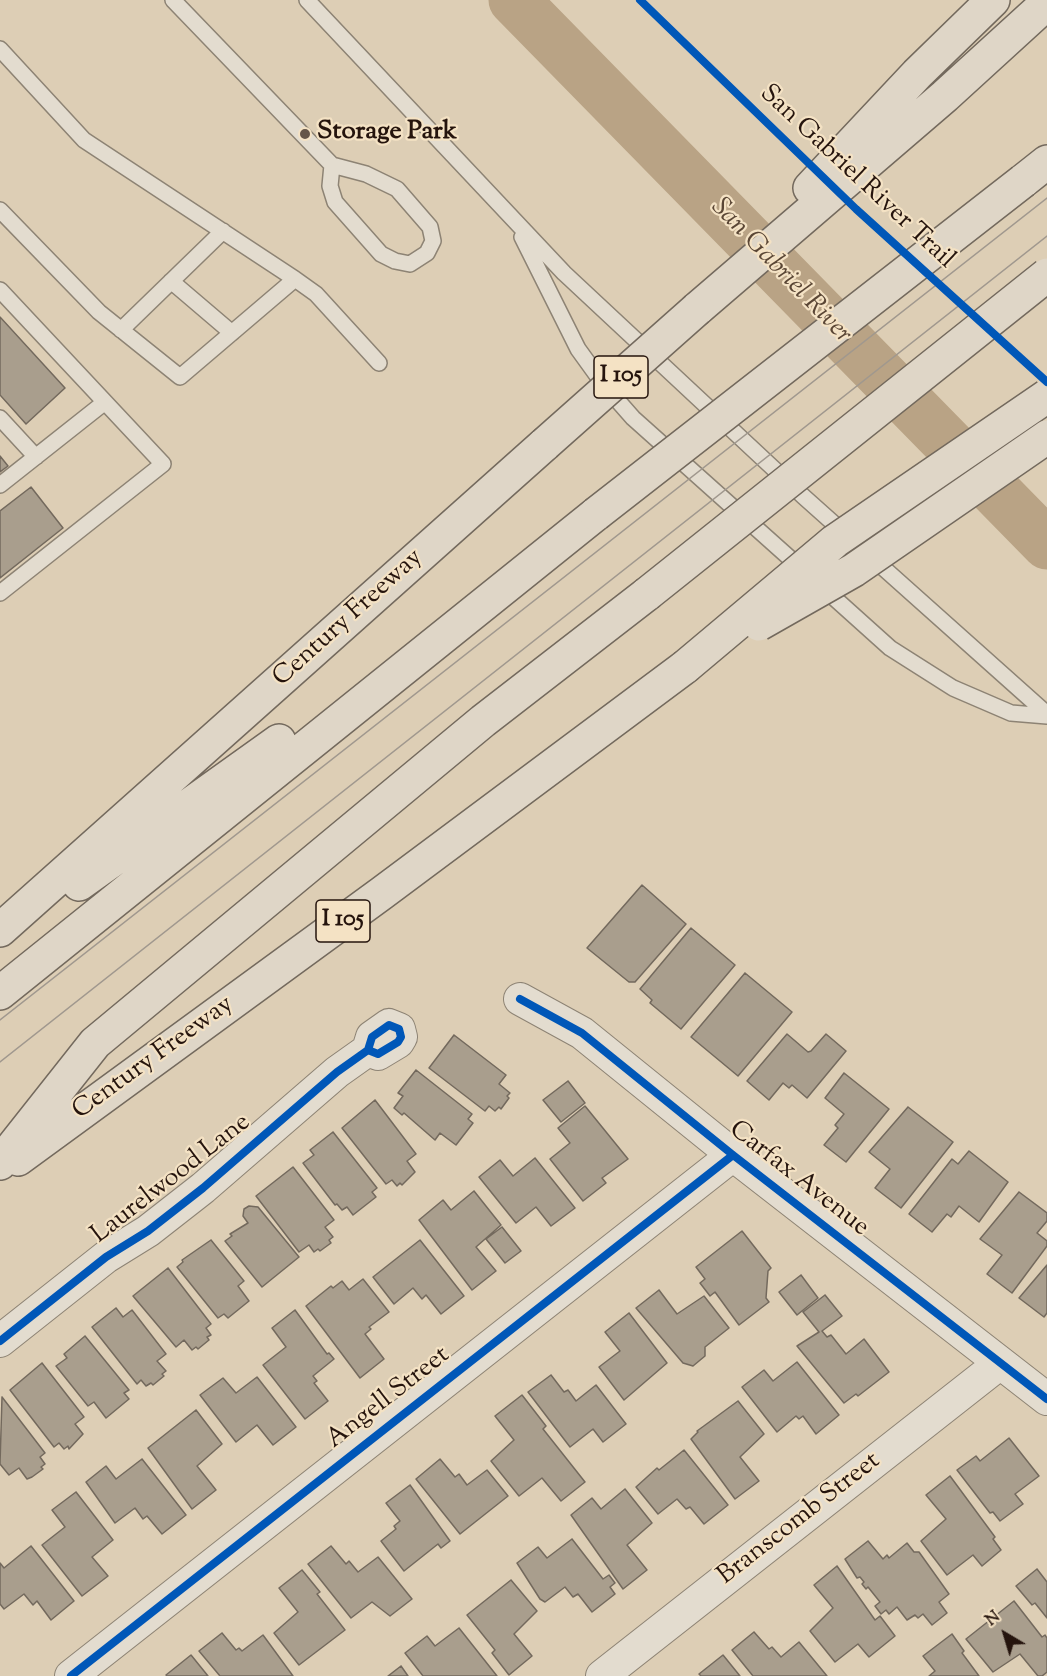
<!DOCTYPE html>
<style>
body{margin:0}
#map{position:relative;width:1047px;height:1676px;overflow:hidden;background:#ddceb5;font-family:"Sorts Mill Goudy",serif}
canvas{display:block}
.north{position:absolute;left:975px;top:1604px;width:60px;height:60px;-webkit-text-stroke:4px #f4e2c4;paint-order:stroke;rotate:322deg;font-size:16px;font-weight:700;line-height:24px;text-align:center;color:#25140d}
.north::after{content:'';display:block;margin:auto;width:21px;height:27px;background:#25140d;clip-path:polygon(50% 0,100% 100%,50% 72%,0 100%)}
</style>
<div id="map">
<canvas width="1047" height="1676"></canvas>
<div class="north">N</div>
</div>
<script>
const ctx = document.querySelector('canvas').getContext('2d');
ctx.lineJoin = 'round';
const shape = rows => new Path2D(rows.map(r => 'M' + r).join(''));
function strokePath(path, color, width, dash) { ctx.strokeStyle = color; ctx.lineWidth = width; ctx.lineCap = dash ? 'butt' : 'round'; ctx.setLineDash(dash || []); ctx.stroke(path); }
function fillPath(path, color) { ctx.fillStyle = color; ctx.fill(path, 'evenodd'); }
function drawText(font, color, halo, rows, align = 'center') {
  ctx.font = font + ' "Sorts Mill Goudy",serif'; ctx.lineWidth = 4.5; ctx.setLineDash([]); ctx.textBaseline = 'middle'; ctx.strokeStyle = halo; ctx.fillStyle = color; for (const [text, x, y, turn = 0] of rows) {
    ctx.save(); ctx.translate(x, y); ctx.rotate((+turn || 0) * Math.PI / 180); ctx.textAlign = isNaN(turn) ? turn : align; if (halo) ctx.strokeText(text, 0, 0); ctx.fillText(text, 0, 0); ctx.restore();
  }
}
const river = shape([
 [514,0,1047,544]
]);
const building = shape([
 [0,317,65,388,26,424,0,395,0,317],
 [0,456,8,466,0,472,0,456],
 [31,487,63,528,0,578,0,511,31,487],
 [642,885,686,924,635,982,629,982,587,948,642,885],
 [691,928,735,965,681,1029,650,1003,652,1000,640,989,691,928],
 [745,973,792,1012,738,1076,691,1037,745,973],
 [787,1034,808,1052,811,1051,826,1034,846,1051,807,1098,792,1085,789,1088,783,1083,769,1100,747,1081,787,1034],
 [454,1035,506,1075,499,1084,510,1093,507,1096,509,1098,501,1109,499,1107,495,1111,489,1106,485,1111,429,1068,454,1035],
 [416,1070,472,1114,468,1119,473,1123,456,1145,440,1133,435,1140,404,1113,402,1115,394,1108,403,1096,398,1093,416,1070],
 [844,1073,889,1109,846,1162,824,1145,838,1128,835,1125,844,1114,825,1098,844,1073],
 [568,1081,585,1103,561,1122,543,1100,568,1081],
 [375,1100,416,1154,407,1161,415,1172,402,1185,400,1183,397,1186,392,1180,386,1184,342,1128,375,1100],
 [585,1106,628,1159,602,1178,606,1183,583,1201,550,1159,570,1143,558,1128,585,1106],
 [908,1107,953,1142,901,1208,875,1188,890,1169,869,1152,908,1107],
 [333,1132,377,1188,372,1192,376,1197,353,1215,347,1207,342,1210,337,1204,335,1205,303,1163,314,1155,310,1150,333,1132],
 [969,1151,1008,1182,979,1222,959,1206,951,1217,947,1214,932,1232,909,1214,952,1159,958,1164,969,1151],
 [535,1158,575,1208,551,1226,536,1207,516,1223,479,1177,500,1160,513,1176,535,1158],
 [293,1167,334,1220,325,1227,333,1237,329,1240,331,1243,320,1251,318,1249,314,1252,309,1245,299,1252,256,1196,293,1167],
 [474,1191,501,1225,476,1247,496,1271,472,1290,419,1220,443,1200,451,1210,474,1191],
 [1019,1192,1047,1213,1047,1221,1037,1233,1047,1241,1047,1246,1012,1293,987,1274,1002,1255,980,1239,1019,1192],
 [249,1206,258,1207,299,1257,262,1287,225,1241,232,1236,230,1234,248,1223,243,1216,244,1209,249,1206],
 [502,1227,521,1251,505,1263,486,1239,502,1227],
 [742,1231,771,1268,768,1271,766,1298,769,1302,739,1325,715,1292,710,1296,700,1283,705,1279,696,1267,742,1231],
 [211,1240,244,1281,238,1286,249,1301,228,1318,224,1314,218,1318,177,1267,183,1262,182,1260,211,1240],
 [420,1240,464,1296,441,1314,426,1295,422,1299,413,1288,394,1304,373,1277,420,1240],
 [1047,1265,1047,1313,1044,1317,1019,1298,1047,1265],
 [168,1268,211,1324,206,1328,211,1335,207,1337,209,1340,198,1349,196,1347,192,1350,184,1340,176,1347,133,1296,168,1268],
 [801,1275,818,1298,797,1315,779,1292,801,1275],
 [363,1279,389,1312,369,1327,371,1329,365,1334,384,1359,360,1378,306,1306,331,1286,333,1288,342,1281,349,1290,363,1279],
 [659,1290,677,1314,704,1296,729,1328,705,1347,705,1356,693,1366,683,1363,636,1308,659,1290],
 [825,1295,842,1316,822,1331,827,1337,831,1335,846,1354,864,1339,889,1372,858,1396,856,1394,844,1403,797,1346,819,1332,803,1312,825,1295],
 [116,1308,123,1317,132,1310,166,1354,157,1361,166,1371,162,1374,164,1376,153,1385,151,1383,146,1386,141,1380,137,1384,92,1327,116,1308],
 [295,1310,327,1354,329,1353,334,1359,313,1376,317,1381,314,1383,328,1401,305,1419,263,1365,286,1347,272,1328,295,1310],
 [629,1313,667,1363,624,1400,599,1367,620,1351,605,1332,629,1313],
 [85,1336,129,1390,124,1393,129,1399,106,1418,94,1402,88,1406,56,1366,67,1358,64,1354,85,1336],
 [797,1362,839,1415,816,1434,803,1416,799,1419,796,1416,777,1432,742,1387,764,1370,773,1381,797,1362],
 [42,1363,84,1417,75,1424,83,1434,69,1449,68,1446,64,1449,59,1443,54,1447,10,1390,42,1363],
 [551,1375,564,1392,568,1390,576,1401,596,1385,626,1424,603,1442,593,1429,570,1447,528,1392,551,1375],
 [257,1377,296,1427,273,1445,257,1425,236,1442,200,1395,223,1378,236,1393,257,1377],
 [522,1395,546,1426,543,1429,585,1482,561,1501,542,1478,519,1496,491,1461,514,1440,495,1416,522,1395],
 [2,1397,45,1453,40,1457,45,1464,41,1467,43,1469,32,1477,27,1479,19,1468,9,1475,0,1464,2,1397],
 [738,1401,764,1434,740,1457,759,1481,735,1499,691,1439,698,1432,697,1431,738,1401],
 [196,1410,222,1444,197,1466,216,1490,192,1509,148,1448,196,1410],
 [1009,1438,1039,1476,1015,1494,1023,1504,1000,1521,993,1512,990,1513,957,1470,976,1456,980,1461,1009,1438],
 [684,1450,728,1505,704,1524,690,1507,686,1509,677,1499,658,1514,636,1487,657,1468,659,1470,684,1450],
 [142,1459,186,1515,162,1534,147,1516,143,1519,135,1508,115,1523,86,1482,106,1466,116,1479,142,1459],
 [440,1459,455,1477,459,1474,467,1485,487,1470,508,1496,460,1534,416,1479,440,1459],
 [950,1476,995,1537,993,1539,1001,1550,982,1566,973,1555,947,1575,921,1541,946,1519,926,1495,950,1476],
 [410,1485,450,1541,441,1548,438,1544,404,1571,381,1541,396,1529,394,1526,400,1521,386,1503,410,1485],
 [625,1489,652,1523,627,1545,647,1570,623,1589,571,1515,592,1498,601,1509,625,1489],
 [76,1492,113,1540,92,1557,108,1576,82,1596,42,1545,65,1527,52,1510,76,1492],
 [572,1539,603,1579,609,1575,615,1583,610,1587,615,1594,592,1612,578,1594,573,1597,565,1587,545,1602,540,1599,517,1563,538,1547,547,1558,572,1539],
 [868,1541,883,1559,887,1555,889,1558,907,1543,914,1552,919,1552,949,1594,939,1602,947,1613,932,1625,923,1614,918,1618,915,1615,907,1620,897,1607,889,1614,886,1610,881,1614,875,1606,880,1602,868,1587,866,1589,862,1584,864,1582,860,1577,857,1578,845,1559,868,1541],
 [31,1546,74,1601,51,1620,37,1601,33,1605,24,1594,4,1609,0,1604,0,1563,4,1568,31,1546],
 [331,1546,346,1564,349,1561,358,1572,378,1557,412,1599,390,1616,372,1602,351,1618,308,1564,331,1546],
 [837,1566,875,1620,880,1616,895,1636,869,1657,858,1644,835,1662,810,1631,833,1608,814,1585,837,1566],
 [1037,1569,1047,1582,1047,1618,1035,1603,1032,1605,1016,1586,1037,1569],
 [302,1570,320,1592,317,1594,345,1630,299,1665,274,1633,298,1612,279,1588,302,1570],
 [511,1580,537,1611,514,1634,532,1656,509,1675,492,1653,495,1650,467,1615,511,1580],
 [1014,1601,1042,1637,1045,1635,1047,1638,1047,1672,1042,1676,1038,1676,1020,1654,993,1672,966,1639,1014,1601],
 [459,1628,497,1676,423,1676,405,1653,427,1636,435,1646,459,1628],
 [754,1632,769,1649,772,1647,781,1657,799,1642,827,1676,753,1676,732,1650,754,1632],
 [222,1633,236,1650,239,1648,242,1651,263,1635,293,1676,220,1676,199,1651,222,1633],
 [952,1634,964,1651,962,1653,979,1676,929,1676,935,1671,923,1656,952,1634],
 [191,1655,208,1676,167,1676,166,1675,191,1655],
 [723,1655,740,1676,701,1676,699,1674,723,1655],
 [401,1666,408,1676,388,1676,401,1666]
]);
const lane = shape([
 [173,0,332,165,366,174,397,189,430,227,433,241,427,253,410,264,395,261,381,254,335,202,330,186,332,165],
 [307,0,564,273,804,497,1047,714],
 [0,49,84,140,295,279,180,377,99,312,0,210],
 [522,237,578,349,604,385,633,418,803,570],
 [295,279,316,294,379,363],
 [171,281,232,333],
 [0,290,163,464,0,593],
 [121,330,223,231],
 [0,418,36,457],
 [0,485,105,402],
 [821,586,890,648,953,688,1011,713,1047,716]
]);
const street = shape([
 [520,999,582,1033,733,1155,1047,1399],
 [0,1341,106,1257,148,1231,203,1188,337,1072,368,1050,372,1037,389,1025,399,1029,401,1037,398,1042,378,1054,368,1050],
 [71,1676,733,1155],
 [602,1676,999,1364]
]);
const highway = shape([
 [1023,181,1047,162],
 [810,188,917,74,993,0],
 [697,309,945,96,1047,3],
 [79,884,279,741],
 [0,930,545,444],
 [0,993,596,514],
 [18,1159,382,893,685,667],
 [0,1163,95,1043,483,721,647,594]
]);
const tram = shape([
 [0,1020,1047,198],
 [0,1062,1047,236]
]);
const highwayBridge = shape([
 [545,444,697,309],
 [596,514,1023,181],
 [647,594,1047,275],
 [759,624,854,570,1047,437],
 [685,667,835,541,1047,396]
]);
const cycleway = shape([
 [640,0,856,209,1047,382],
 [520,999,582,1033,733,1155,1047,1399],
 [0,1341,106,1257,148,1231,203,1188,337,1072,368,1050,372,1037,389,1025,399,1029,401,1037,398,1042,378,1054,368,1050],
 [71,1676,733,1155]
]);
const markers = [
 [305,134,6,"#655548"]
];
const shields = [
 [621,377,54],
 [343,921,54]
];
const shieldNames = [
 ["I 105",621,377],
 ["I 105",343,921]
];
const poiNames = [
 ["Storage Park",317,134]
];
const streetNames = [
 ["San Gabriel River Trail",856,178,43],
 ["Century Freeway",349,619,-42],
 ["Century Freeway",154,1059,-36],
 ["Laurelwood Lane",172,1180,-38],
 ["Carfax Avenue",798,1180,38],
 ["Angell Street",389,1399,-38],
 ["Branscomb Street",800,1520,-38]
];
const waterNames = [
 ["San Gabriel River",780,272,46]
];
strokePath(river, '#b9a385', 51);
fillPath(building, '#a99e8d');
strokePath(building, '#73695d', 1.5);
strokePath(lane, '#8d8374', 18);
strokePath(street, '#8d8374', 34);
strokePath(highway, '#73695d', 36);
strokePath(lane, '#e3dccf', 15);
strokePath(street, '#e3dccf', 32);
strokePath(highway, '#dfd6c7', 33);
strokePath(tram, '#a0988e', 1.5);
strokePath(highwayBridge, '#73695d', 36, []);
strokePath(highwayBridge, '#dfd6c7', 33);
strokePath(cycleway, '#0057b8', 8);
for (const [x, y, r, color] of markers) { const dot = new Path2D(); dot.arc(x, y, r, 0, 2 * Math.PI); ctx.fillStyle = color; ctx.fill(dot); strokePath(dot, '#f4e2c4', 2); }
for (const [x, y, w] of shields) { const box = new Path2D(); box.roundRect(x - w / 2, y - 21, w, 42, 4.5); ctx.fillStyle = '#f4e2c4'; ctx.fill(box); strokePath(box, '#25140d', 1.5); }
drawText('bold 24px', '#25140d', null, shieldNames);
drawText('bold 26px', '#25140d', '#f4e2c4', poiNames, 'left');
drawText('26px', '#25140d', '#f4e2c4', streetNames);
drawText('italic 27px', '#5a4635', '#f4e2c4', waterNames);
</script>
